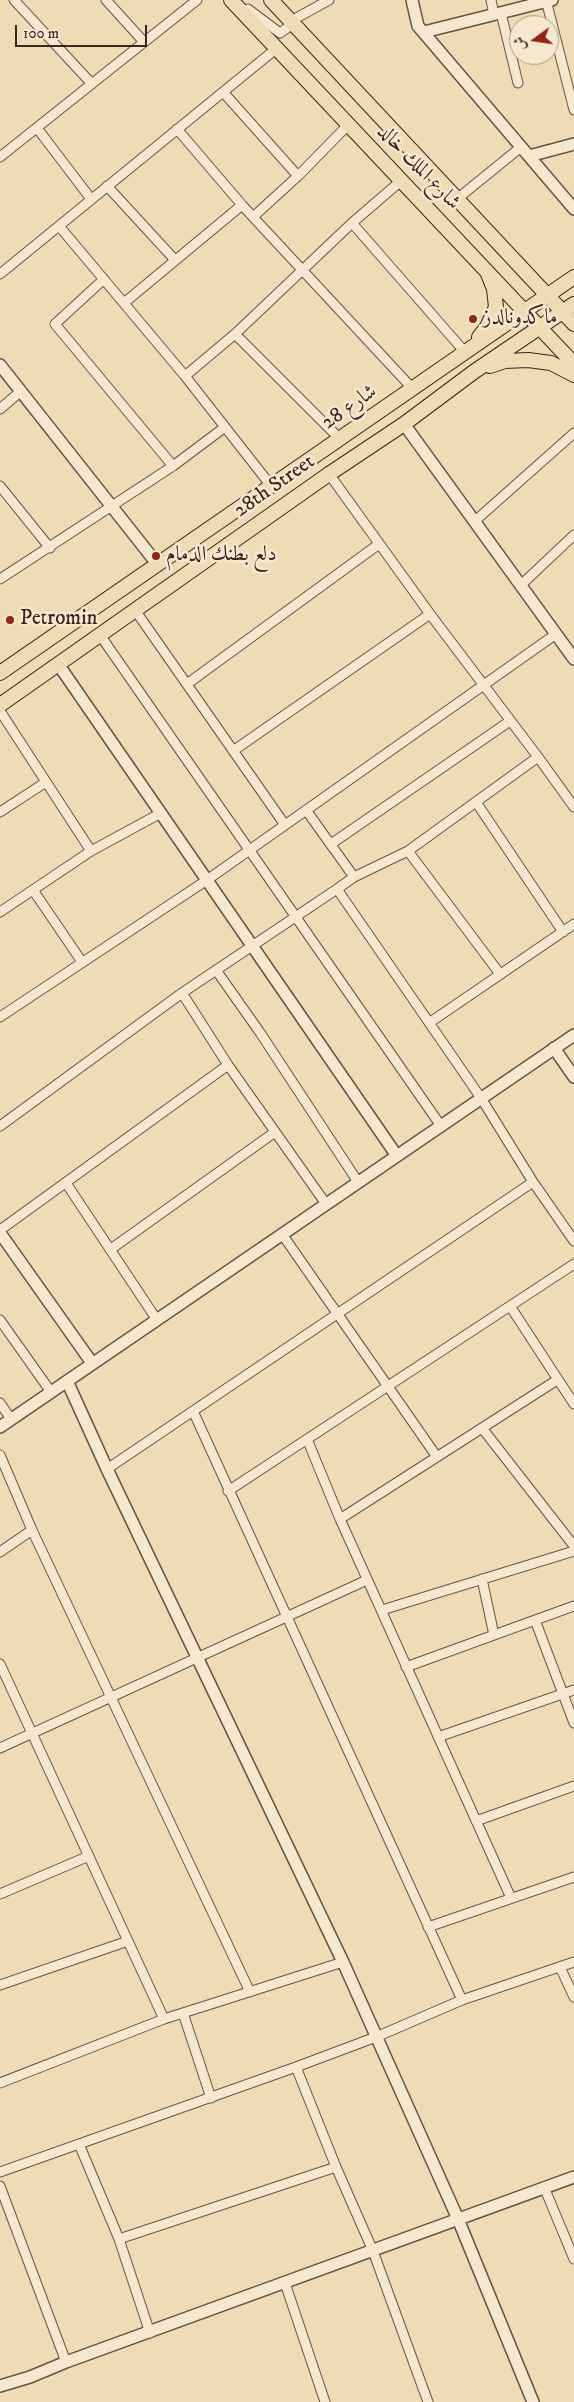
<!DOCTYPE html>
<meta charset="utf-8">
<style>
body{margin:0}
#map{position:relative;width:574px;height:2402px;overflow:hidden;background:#efdbb5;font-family:"IM FELL DW Pica",Amiri,serif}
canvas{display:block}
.north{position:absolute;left:509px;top:15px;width:50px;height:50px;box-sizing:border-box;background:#f5e8cf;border:1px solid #a99b89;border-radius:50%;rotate:256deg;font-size:14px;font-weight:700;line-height:20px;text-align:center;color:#372721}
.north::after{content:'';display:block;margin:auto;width:18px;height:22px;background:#8f2418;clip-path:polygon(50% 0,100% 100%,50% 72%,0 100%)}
.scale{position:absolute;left:15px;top:25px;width:132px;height:22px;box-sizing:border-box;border:2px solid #372721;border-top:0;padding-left:6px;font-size:15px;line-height:18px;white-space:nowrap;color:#372721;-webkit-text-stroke:4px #f5e8cf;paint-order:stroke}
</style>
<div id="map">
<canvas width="574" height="2402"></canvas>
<div class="north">ش</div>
<div class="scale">100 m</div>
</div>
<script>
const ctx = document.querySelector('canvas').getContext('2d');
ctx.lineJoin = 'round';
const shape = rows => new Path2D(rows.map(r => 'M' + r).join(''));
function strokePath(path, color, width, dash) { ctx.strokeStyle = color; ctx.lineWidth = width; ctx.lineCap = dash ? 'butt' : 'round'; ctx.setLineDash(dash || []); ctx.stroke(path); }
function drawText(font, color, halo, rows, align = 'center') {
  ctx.font = font + ' "IM FELL DW Pica",Amiri,serif'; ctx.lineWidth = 5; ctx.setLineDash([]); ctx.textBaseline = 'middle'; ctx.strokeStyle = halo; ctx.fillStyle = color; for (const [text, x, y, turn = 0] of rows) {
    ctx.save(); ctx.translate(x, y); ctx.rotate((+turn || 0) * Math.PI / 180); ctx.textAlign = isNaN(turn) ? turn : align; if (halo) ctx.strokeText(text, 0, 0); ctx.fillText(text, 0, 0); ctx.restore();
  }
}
const minor = shape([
 [14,0,92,84],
 [106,0,144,42],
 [491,0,494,15],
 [546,0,574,110],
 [248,9,280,33,287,28,291,21,329,0],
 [501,13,518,83],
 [223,92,298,176],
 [37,128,91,199],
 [177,129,242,205],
 [0,157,197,0],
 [107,186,175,260],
 [457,199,521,147],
 [253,217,412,388],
 [352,223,464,351],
 [59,226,185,376,272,487],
 [0,274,277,48],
 [104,279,55,324,173,466],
 [124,303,242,205,253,217,298,176,349,124],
 [235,334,340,439],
 [185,376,235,334,352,223,402,180],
 [0,409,21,391],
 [329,474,430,614,538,757],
 [0,486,50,548],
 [475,521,574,433],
 [0,579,173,466,225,427],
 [521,585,574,535],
 [135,610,285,825],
 [100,635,441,1126],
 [187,684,379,544],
 [0,711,91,851,0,912],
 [233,751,430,614],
 [476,802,563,932],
 [306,810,354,877],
 [0,812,46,782],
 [331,844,510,721],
 [91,851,161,813],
 [408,851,500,974],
 [337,889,354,877,408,851,538,757,574,807],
 [33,890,82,962],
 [216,970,261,1034,358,1182],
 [182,993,228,1065],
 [0,1017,207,880,556,634],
 [429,1023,574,924],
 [0,1126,182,993,337,889,481,1098,533,1182,574,1241],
 [66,1183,157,1320],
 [0,1230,228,1065,326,1204],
 [282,1234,437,1457],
 [111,1249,275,1132],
 [510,1306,574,1404],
 [0,1320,51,1392],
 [0,1403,11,1419],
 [193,1411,462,2000],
 [482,1428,574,1546],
 [307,1439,340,1519,511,1898],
 [0,1455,32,1530,250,1992],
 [107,1469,533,1182],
 [228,1491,574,1264],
 [340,1519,557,1380],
 [0,1552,32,1530],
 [482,1579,494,1635],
 [382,1610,574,1551],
 [535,1620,574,1723],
 [0,1664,164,2019],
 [406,1667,574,1606],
 [438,1737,574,1690],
 [0,1748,367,1580],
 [476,1821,574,1786],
 [0,1894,89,1856],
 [428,1927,574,1877],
 [560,1967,574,1997],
 [0,1985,128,1941],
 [183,2013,211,2098],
 [296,2067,336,2167,373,2251,428,2402],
 [0,2083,164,2019,343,1962],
 [79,2144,119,2239,150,2333],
 [0,2172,296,2067,376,2037,462,2000,574,1962],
 [0,2186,66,2362],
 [544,2187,574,2259],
 [119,2239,336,2167],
 [285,2283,325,2402]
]);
const tertiary = shape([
 [412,0,418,26,574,209],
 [424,32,552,0],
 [529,156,574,144],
 [0,365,158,565],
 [404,424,574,659],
 [58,664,397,1156],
 [554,1048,574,1077],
 [0,1233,92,1363],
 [67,1381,107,1469,343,1962,458,2219,533,2402],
 [0,1427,574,1035],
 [0,2386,30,2377,66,2362,574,2177]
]);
const primary = shape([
 [231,0,574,364],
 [271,0,574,324],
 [479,337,487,327,496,307,494,289,488,274],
 [490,366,505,361,528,360,551,363,574,375],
 [0,673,574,277],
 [0,705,329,474,404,424,475,371,574,304]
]);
const markers = [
 [473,319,5,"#8f2418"],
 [156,556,5,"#8f2418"],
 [10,620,5,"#8f2418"]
];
const streetNames = [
 ["شارع الملك خالد",418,168,46],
 ["شارع 28",350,408,-35],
 ["28th Street",275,487,-35]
];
const poiNames = [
 ["ماكدونالدز",483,319],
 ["دلع بطنك الدمام",166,556],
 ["Petromin",20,620]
];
strokePath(minor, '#655446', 11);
strokePath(tertiary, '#655446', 14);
strokePath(primary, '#372721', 16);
strokePath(minor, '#f5e8cf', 9);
strokePath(tertiary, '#f5e8cf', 11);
strokePath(primary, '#efdbb5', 14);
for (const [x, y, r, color] of markers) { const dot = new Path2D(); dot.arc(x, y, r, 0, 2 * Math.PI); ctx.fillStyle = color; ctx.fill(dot); strokePath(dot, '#f5e8cf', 2); }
drawText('21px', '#372721', '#f5e8cf', streetNames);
drawText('21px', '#372721', '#f5e8cf', poiNames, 'left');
</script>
